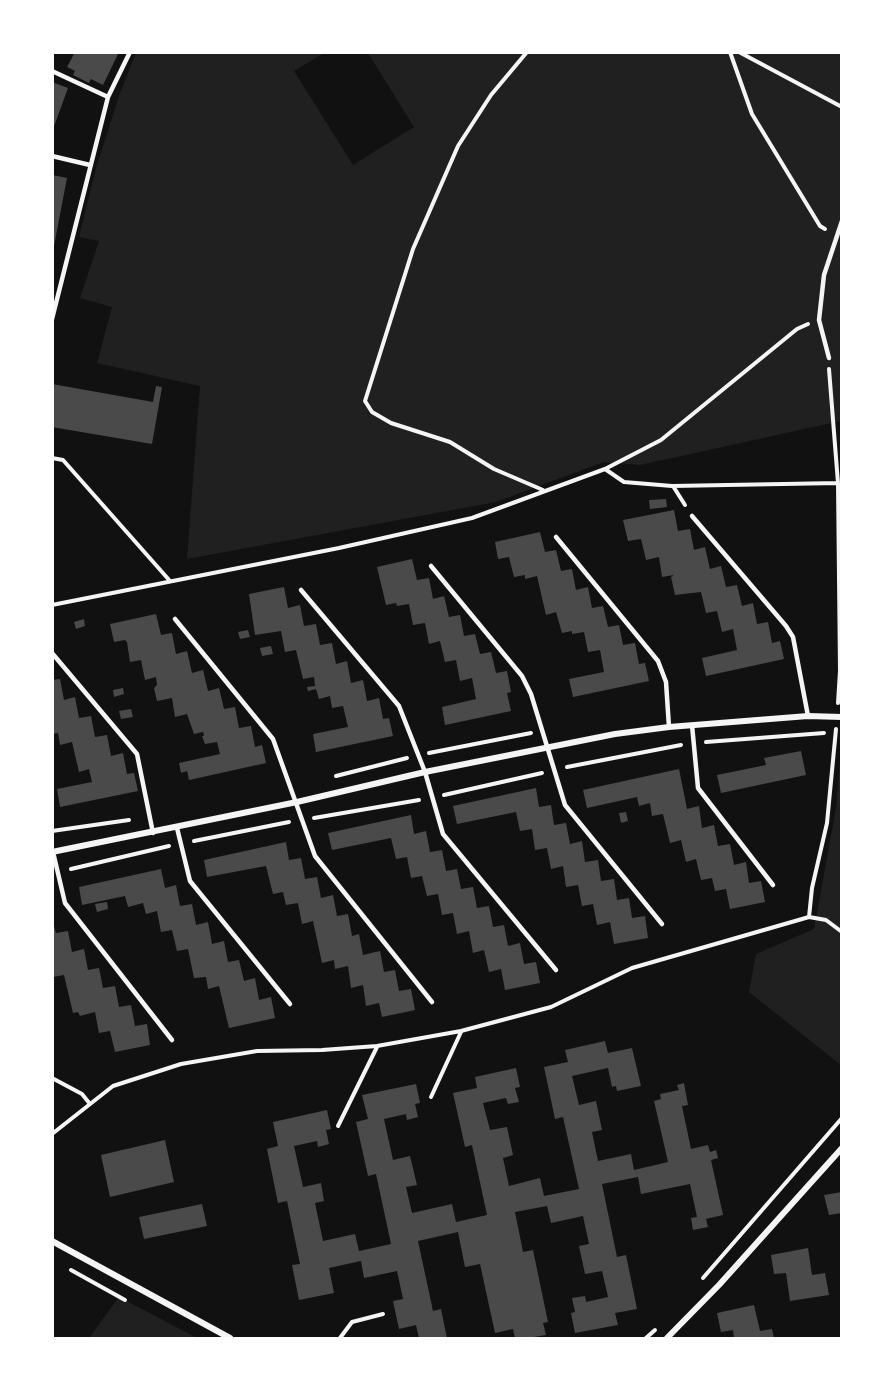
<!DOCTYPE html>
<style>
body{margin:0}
#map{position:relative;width:894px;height:1391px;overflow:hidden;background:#111;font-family:"Alegreya Sans",sans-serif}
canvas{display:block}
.frame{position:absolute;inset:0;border:54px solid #fff;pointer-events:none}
</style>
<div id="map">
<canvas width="894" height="1391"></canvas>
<div class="frame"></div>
</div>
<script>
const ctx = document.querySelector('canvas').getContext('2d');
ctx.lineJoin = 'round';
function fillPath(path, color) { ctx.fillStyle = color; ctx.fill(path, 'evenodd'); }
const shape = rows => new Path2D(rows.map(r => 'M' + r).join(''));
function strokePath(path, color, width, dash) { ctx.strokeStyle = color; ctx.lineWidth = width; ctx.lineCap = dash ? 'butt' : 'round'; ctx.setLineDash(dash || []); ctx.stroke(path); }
const green = shape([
 [136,53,324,53,294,71,353,165,414,127,368,53,841,53,841,421,640,465,604,462,496,502,187,559,200,386,97,363,112,307,80,298,99,241,79,237,96,168,120,93],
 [841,750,841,1065,749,992,756,954,814,929,836,808],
 [119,1297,197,1338,89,1338]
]);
const building = shape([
 [75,52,119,52,103,85,91,79,89,83,73,75,75,71,67,67],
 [52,82,68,88,53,129,52,129],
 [52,175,67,178,54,246,52,246],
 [52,384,153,402,156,386,162,387,152,444,52,427],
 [666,499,667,507,650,509,649,500],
 [674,510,678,531,690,529,694,550,705,547,710,569,721,566,726,587,737,585,742,606,753,603,757,624,768,622,772,643,780,641,784,659,706,676,702,658,737,650,733,629,722,632,717,611,706,613,701,592,675,595,671,577,674,575,662,577,659,557,646,560,641,539,628,541,623,520],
 [540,532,545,552,556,550,561,571,572,569,576,590,588,587,592,608,603,606,608,627,619,625,623,645,635,643,639,664,645,663,649,681,573,697,569,679,604,672,600,650,588,652,584,632,572,634,572,631,562,633,556,612,546,615,537,576,525,579,525,575,514,577,509,557,498,559,495,542],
 [412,559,417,580,429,578,433,599,444,596,449,617,460,615,464,636,475,634,480,654,491,652,496,673,507,671,511,692,507,693,511,711,445,725,442,707,476,699,472,678,460,681,456,660,445,662,440,641,429,644,425,623,413,625,409,604,397,606,396,603,386,605,377,567],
 [284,587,288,608,300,605,304,626,316,624,320,645,332,643,336,664,347,661,351,683,363,680,367,701,379,698,383,719,389,718,393,736,316,752,313,734,348,727,343,706,332,708,330,696,319,699,316,689,308,691,307,687,315,686,314,677,303,679,296,650,285,652,281,631,255,635,249,594],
 [156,614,161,635,172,633,176,654,187,651,192,673,203,670,208,691,219,688,224,709,235,707,239,728,251,726,255,747,262,745,266,763,189,780,187,771,181,773,179,763,220,754,217,742,205,744,202,736,204,736,203,732,194,734,187,714,175,717,172,698,157,701,154,688,157,685,156,677,145,680,141,660,130,662,127,642,125,640,114,642,110,624],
 [84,619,85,626,76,629,74,622],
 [248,630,250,637,240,639,238,632],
 [271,646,273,654,262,656,260,648],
 [60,679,64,700,75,697,79,718,91,716,95,737,107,735,111,756,123,753,127,774,134,773,138,791,60,807,57,789,92,782,89,769,79,772,72,742,60,745,58,733,52,734,52,680],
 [123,688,124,694,114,697,113,690],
 [131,709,133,717,121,719,119,711],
 [801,751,806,775,721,793,717,775,766,765,764,758],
 [679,769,687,809,699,806,702,828,714,825,718,846,730,844,734,865,746,862,749,883,761,881,765,902,730,909,726,889,715,891,712,878,701,880,696,859,686,862,681,840,670,843,663,814,652,816,650,803,639,806,637,797,587,808,583,790],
 [536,788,539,807,551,805,554,825,566,823,570,844,582,841,585,862,598,860,601,881,614,879,617,900,629,898,632,918,645,916,648,938,614,944,610,922,597,925,593,904,582,906,578,885,566,887,563,866,551,869,547,848,535,850,532,829,520,831,516,812,457,824,453,806],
 [626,812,628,821,621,823,619,813],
 [411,815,414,834,426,831,430,852,442,850,446,871,457,869,461,889,473,887,477,908,489,906,493,927,504,925,508,946,520,943,524,964,536,962,540,983,505,990,501,969,489,972,484,950,473,953,469,931,457,934,453,913,442,915,438,894,427,896,422,876,411,878,407,857,396,859,391,838,332,850,328,833],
 [286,842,289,860,301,858,305,879,317,877,321,898,333,895,337,916,348,914,352,936,359,934,363,955,380,951,384,972,395,970,399,991,411,989,415,1010,382,1017,379,1003,366,1006,363,985,351,988,348,966,335,969,334,960,322,963,313,921,302,924,298,903,286,905,283,892,273,894,266,866,207,877,204,860],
 [161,869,165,888,176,885,180,906,192,904,196,925,208,922,212,944,224,941,228,962,239,960,244,981,255,978,259,1000,271,997,275,1018,229,1028,219,986,208,989,206,977,194,978,188,949,177,951,172,930,161,932,157,911,146,914,143,903,128,907,125,896,82,905,79,887],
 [107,902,108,909,97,912,95,904],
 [52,919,56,933,68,931,72,952,84,949,88,970,99,968,103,988,115,986,119,1007,131,1005,135,1026,147,1024,150,1045,115,1052,110,1031,99,1033,95,1012,80,1016,78,1012,73,1013,64,975,53,977],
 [605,1041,608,1053,632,1048,641,1086,617,1091,616,1086,612,1087,608,1068,572,1076,579,1105,596,1101,602,1130,592,1132,598,1161,631,1154,634,1170,668,1162,654,1101,661,1099,660,1094,679,1090,677,1085,684,1083,688,1105,682,1106,691,1149,708,1145,710,1152,716,1150,718,1158,711,1160,723,1215,706,1219,708,1227,693,1230,691,1218,697,1217,690,1184,641,1194,638,1177,602,1184,617,1257,626,1255,637,1309,615,1313,618,1325,575,1333,571,1313,575,1312,572,1298,585,1296,586,1302,608,1297,602,1271,585,1274,579,1246,589,1244,583,1216,551,1223,547,1206,515,1212,523,1252,533,1250,548,1322,543,1323,546,1335,528,1338,515,1338,513,1329,495,1333,480,1264,465,1267,458,1232,418,1241,433,1311,441,1309,447,1338,419,1338,416,1325,399,1329,393,1301,403,1299,397,1271,364,1278,361,1261,329,1268,334,1293,299,1300,292,1265,300,1264,287,1201,278,1203,267,1149,278,1146,273,1122,327,1110,331,1129,326,1130,329,1144,318,1147,317,1141,294,1146,303,1187,321,1183,324,1201,315,1203,323,1241,355,1234,359,1251,391,1244,376,1174,368,1176,356,1122,368,1119,362,1095,416,1084,420,1103,415,1104,418,1117,407,1120,406,1114,384,1119,393,1160,410,1156,417,1185,406,1187,412,1213,452,1204,456,1222,487,1215,472,1145,465,1147,453,1093,477,1088,475,1077,516,1068,520,1087,515,1088,519,1102,508,1104,506,1098,483,1103,490,1130,507,1127,513,1155,503,1158,509,1186,540,1178,544,1196,579,1189,563,1117,555,1119,544,1067,568,1062,565,1050],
 [165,1140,174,1182,110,1197,101,1155],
 [842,1192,842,1213,829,1215,824,1195],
 [202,1204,207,1226,144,1239,139,1217],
 [808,1248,812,1275,825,1273,829,1295,790,1301,786,1273,774,1274,771,1255],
 [754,1305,760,1331,772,1329,774,1338,734,1338,733,1330,721,1332,717,1313]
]);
const path = shape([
 [527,52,491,95,458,146,413,249,365,401,372,412,391,423,450,442,494,469,543,490],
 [730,52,752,114,820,226,825,229],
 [739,52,842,107],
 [829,369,838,483,840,671,838,703],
 [52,458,63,460,170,581],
 [605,469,661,440,797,329,808,324],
 [673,486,685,505],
 [52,605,339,548,472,518,605,469,624,482,672,486,838,483],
 [836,729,827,823,812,888,809,917,826,920,842,932],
 [706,742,824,733],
 [429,753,531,733],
 [567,767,681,745],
 [336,776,407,758],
 [444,795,542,773],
 [314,818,419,800],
 [52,831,129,820],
 [194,841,289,822],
 [71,869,169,846],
 [52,1078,82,1094,90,1104],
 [431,1097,461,1032],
 [338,1126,377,1047],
 [52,1134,113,1086,181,1064,257,1051,322,1050,377,1046,461,1031,551,1007,632,968,809,917],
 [71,1270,125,1300],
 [703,1278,842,1118],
 [340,1338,352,1322,383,1314],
 [646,1338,655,1330]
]);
const service = shape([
 [52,71,108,97],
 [52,156,90,165],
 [52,319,108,97,130,52],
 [829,358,819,320,824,275,842,221],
 [692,516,786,626,793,637,808,716],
 [556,537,658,661,666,682,669,727],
 [431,566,522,676,531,694,565,805,662,924],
 [301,590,399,706,425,772,443,834,556,970],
 [175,619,273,739,315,856,432,1002],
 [52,653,137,754,153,833],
 [692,725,698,788,773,885],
 [177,828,190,881,290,1004],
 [53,852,65,903,172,1040]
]);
const minor = shape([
 [52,852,297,802,425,772,615,734,669,727,808,716,842,717],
 [52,1241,230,1338],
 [667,1338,719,1285,842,1148]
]);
fillPath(green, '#202020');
fillPath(building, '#4a4a4a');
strokePath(path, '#f5f5f5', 4);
strokePath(service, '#f5f5f5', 4.5);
strokePath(minor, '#f5f5f5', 6);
</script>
